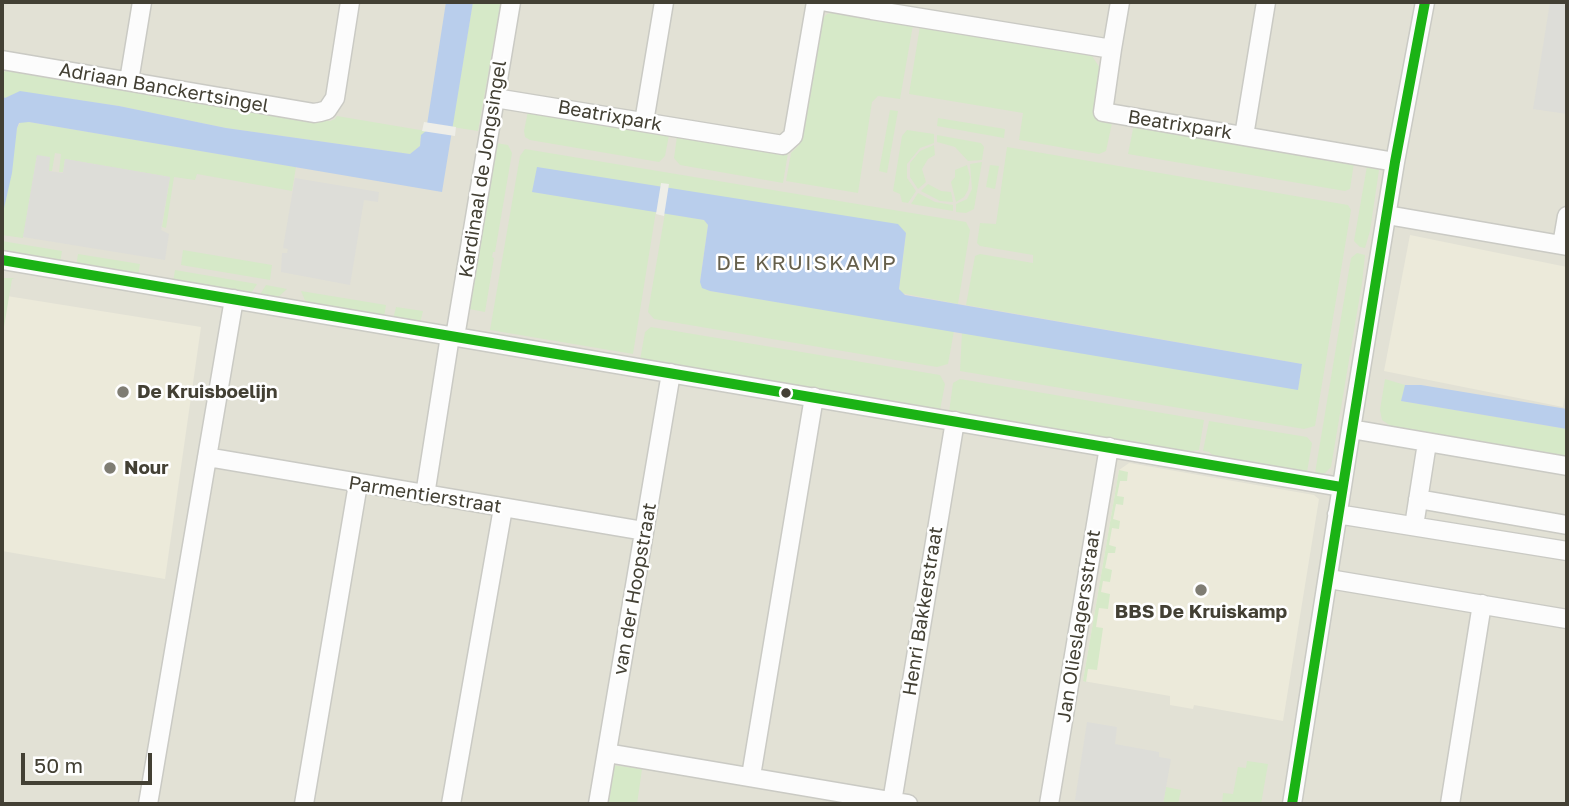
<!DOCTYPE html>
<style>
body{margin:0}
#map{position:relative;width:1569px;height:806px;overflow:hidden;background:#eeeee8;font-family:"Golos Text",sans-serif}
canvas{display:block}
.frame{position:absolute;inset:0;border:4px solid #434034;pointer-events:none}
.scale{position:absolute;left:21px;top:753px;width:131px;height:32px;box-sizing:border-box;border:4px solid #434034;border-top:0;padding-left:9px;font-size:21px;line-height:24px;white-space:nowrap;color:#434034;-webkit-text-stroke:5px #fff;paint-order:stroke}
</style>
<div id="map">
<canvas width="1569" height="806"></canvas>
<div class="frame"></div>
<div class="scale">50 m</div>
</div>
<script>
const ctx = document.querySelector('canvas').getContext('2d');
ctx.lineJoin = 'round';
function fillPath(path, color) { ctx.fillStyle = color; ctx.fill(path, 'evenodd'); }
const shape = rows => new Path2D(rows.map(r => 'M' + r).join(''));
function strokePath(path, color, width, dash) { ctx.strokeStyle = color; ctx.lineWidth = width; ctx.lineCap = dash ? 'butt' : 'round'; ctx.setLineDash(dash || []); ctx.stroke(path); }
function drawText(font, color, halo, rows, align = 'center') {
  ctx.font = font + ' "Golos Text",sans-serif'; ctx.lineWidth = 5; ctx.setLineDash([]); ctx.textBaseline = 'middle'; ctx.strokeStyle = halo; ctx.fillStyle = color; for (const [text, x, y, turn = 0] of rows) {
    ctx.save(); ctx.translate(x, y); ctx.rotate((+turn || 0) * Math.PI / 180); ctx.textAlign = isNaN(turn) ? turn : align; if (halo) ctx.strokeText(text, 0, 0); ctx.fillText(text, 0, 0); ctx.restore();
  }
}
const residential = shape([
 [2,2,1567,2,1567,804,2,804]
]);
const education = shape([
 [1410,235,1567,267,1567,384,1563,407,1384,371],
 [7,296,201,327,165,579,2,551,2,332],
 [1129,463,1314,495,1319,499,1283,721,1194,705,1193,709,1170,705,1170,696,1083,681,1119,470]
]);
const green = shape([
 [473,2,501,2,478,131,452,127],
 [834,12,913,25,900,99,878,96,872,102,858,193,786,181,791,153,799,145,820,21,827,14],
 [920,26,1092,56,1100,68,1094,110,1101,120,1112,123,1106,151,1099,154,1019,140,1023,113,909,94],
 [6,66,330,121,335,119,337,116,426,131,421,136,420,146,410,154,226,128,119,106,29,93,20,92,5,98,2,96,2,71,5,72],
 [890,110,898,111,887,173,879,171],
 [528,111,669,135,665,156,659,162,530,140,525,137,524,131],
 [938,118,1005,129,1004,138,937,126],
 [21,122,29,122,296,167,292,191,197,174,195,180,174,177,166,228,162,227,170,177,65,159,63,172,59,172,61,154,55,153,52,171,49,171,37,155,23,238,2,235,2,217,17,128],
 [1134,124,1354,163,1350,189,1345,191,1128,154],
 [907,130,934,134,934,143,920,148,907,164,907,178,916,191,908,203,902,202,900,194,893,191,902,136],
 [937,135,981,143,984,147,982,160,968,161,955,147,937,142],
 [677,136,788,153,783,183,680,165,674,158],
 [496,143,508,145,512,153,495,252,493,252,492,257,494,258,485,312,469,309],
 [934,145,935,155,928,159,922,169,926,182,918,189,910,177,910,163,920,151],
 [1007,147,1348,205,1351,210,1315,426,1304,429,960,371,962,332,1298,389,1302,364,966,305,975,256,980,254,1033,263,1033,255,980,246,977,243,980,223,996,224],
 [525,149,966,222,970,230,958,304,901,293,899,289,906,233,533,192,656,211,633,354,490,330,520,156],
 [982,162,974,209,966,213,956,212,956,204,967,199,972,189,970,164],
 [967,165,970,177,968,190,964,197,956,202,951,182,955,177,955,170],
 [990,165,999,166,995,189,986,187],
 [1367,166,1379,170,1370,231,1365,248,1360,247,1354,241],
 [928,184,941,191,951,192,953,202,940,201,921,191],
 [918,193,935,202,953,205,953,211,911,204],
 [665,213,704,220,708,225,700,281,710,291,954,331,948,364,937,367,654,319,648,312],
 [2,241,62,251,60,263,2,253],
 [183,250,272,265,270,280,181,265],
 [1357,253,1365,255,1362,283,1331,467,1325,473,1320,474,1315,473,1351,258],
 [78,254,140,264,138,276,76,266],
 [175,270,257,284,250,295,173,282],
 [2,278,15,278,12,279,2,339],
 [266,285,287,289,276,299,259,296],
 [301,291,386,305,384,317,307,305],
 [396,307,423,311,420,323,393,319],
 [651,327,940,375,945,384,940,410,640,360,645,332],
 [960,379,1204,420,1199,450,1188,452,949,412,953,383],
 [1385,379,1405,385,1402,401,1567,429,1567,456,1391,426,1382,420,1380,410],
 [1209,421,1307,437,1312,443,1307,472,1214,456,1209,452,1203,451],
 [1119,470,1128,472,1127,481,1120,481,1117,496,1124,497,1123,505,1116,504,1113,519,1120,521,1119,529,1112,528,1109,545,1116,547,1115,553,1108,553,1105,568,1112,570,1110,582,1103,581,1101,592,1110,594,1108,609,1099,608,1096,627,1103,628,1097,670,1088,669,1086,682,1083,681],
 [1247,761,1268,764,1261,804,1222,804,1223,793,1233,794,1238,767,1246,768],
 [612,765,642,769,637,804,607,804],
 [1166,787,1181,790,1178,804,1163,804]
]);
const parking = shape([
 [1550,2,1567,2,1567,114,1533,109],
 [37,155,50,157,49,171,63,173,65,159,170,177,161,230,169,234,165,260,23,237],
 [295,178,379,192,378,202,364,200,350,285,281,272,282,253,287,253,288,249,283,248],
 [1087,722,1117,727,1115,744,1159,752,1159,757,1171,759,1163,804,1085,804,1085,802,1075,800]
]);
const water = shape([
 [446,2,473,2,442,192,29,122,19,123,17,128,12,173,2,217,2,96,5,98,20,91,119,106,226,128,410,154,420,146,421,135,426,131],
 [537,167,898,224,906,233,899,289,905,295,1302,364,1298,390,710,291,702,288,700,282,708,225,704,220,532,192],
 [1405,385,1421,385,1567,409,1567,429,1401,401]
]);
const pier = shape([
 [424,122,456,127,455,136,422,131],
 [661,183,669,184,664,216,656,214]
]);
const minor = shape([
 [827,2,872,10,873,2],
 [872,10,1112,49,1103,112,1395,162],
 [1112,49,1120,2],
 [2,60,314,113,320,112,327,110,335,98,350,2],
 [129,81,142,2],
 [495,98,783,145,793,136,816,2],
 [644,122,664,2],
 [1244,136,1266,2],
 [1387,215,1567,246],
 [1562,245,1567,216],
 [2,260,1341,487],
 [455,337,511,2],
 [1351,429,1567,466],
 [207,457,644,531],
 [425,495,450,336],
 [1418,499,1567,525],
 [1337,514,1567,551],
 [1414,526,1427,443],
 [1329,579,1567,619],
 [607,753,908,804],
 [751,776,814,397],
 [892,802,955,421],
 [148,804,234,299],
 [304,804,358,484],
 [451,804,503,508],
 [598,804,671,373],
 [1049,804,1109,447],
 [1292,804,1351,429,1395,162,1425,2],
 [1450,804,1482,604]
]);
const bus1 = shape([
 [2,260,1341,487],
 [1292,804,1395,162,1425,2]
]);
const markers = [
 [123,392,7,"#7f7d73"],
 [786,393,6,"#434034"],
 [110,468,7,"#7f7d73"],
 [1201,590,7,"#7f7d73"]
];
const streetNames = [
 ["Adriaan Banckertsingel",164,88,10],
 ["Beatrixpark",610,116,10],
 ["Beatrixpark",1180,125,9],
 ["Kardinaal de Jongsingel",483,169,-81],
 ["Parmentierstraat",425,495,9],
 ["van der Hoopstraat",635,589,-80],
 ["Henri Bakkerstraat",923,611,-81],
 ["Jan Olieslagersstraat",1079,626,-81]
];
const poiNames = [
 ["De Kruisboelijn",137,392],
 ["Nour",124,468],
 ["BBS De Kruiskamp",1201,612,"center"]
];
const neighbourhoodNames = [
 ["DE KRUISKAMP",807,263]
];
fillPath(residential, '#e2e1d5');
fillPath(education, '#eceada');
fillPath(green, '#d6e9c8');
fillPath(parking, '#ddddd8');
fillPath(water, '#b9ceec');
fillPath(pier, '#eeeee8');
strokePath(minor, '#cacac4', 21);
strokePath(minor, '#fcfcfc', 18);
strokePath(bus1, '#1bb315', 10);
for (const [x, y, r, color] of markers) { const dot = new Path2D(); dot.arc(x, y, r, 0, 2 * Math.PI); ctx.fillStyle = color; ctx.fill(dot); strokePath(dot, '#fff', 2.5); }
drawText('19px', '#434034', '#fff', streetNames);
drawText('bold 19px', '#434034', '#fff', poiNames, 'left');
ctx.letterSpacing = '2px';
drawText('21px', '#66604c', '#fff', neighbourhoodNames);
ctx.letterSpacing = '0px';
</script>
